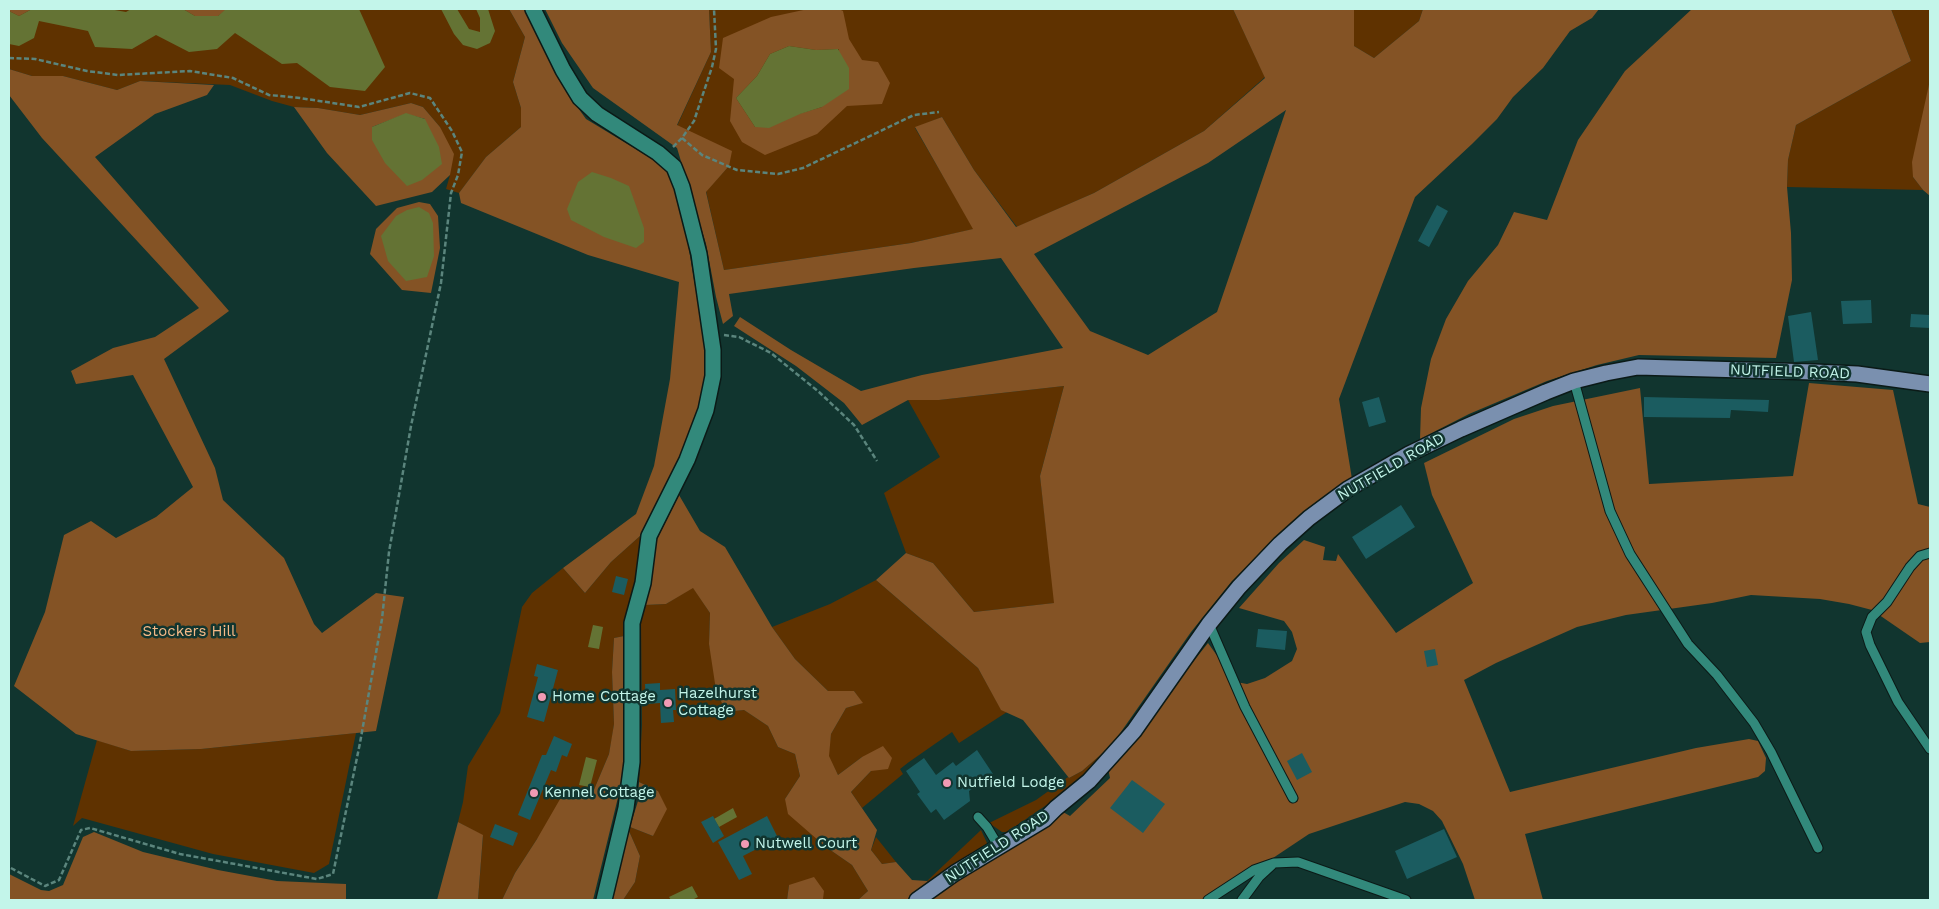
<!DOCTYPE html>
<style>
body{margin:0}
#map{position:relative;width:1939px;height:909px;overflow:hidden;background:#11352f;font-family:"Work Sans",sans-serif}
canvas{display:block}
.frame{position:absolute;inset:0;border:10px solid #c3f5ea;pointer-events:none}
</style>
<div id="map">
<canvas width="1939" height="909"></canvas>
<div class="frame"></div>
</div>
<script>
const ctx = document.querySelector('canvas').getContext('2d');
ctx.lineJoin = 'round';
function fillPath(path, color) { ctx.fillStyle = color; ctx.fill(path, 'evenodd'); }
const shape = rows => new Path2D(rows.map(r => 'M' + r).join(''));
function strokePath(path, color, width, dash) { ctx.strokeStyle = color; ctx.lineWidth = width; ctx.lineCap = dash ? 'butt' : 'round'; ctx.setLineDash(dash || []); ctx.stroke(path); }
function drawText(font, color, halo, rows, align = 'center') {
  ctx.font = font + ' "Work Sans",sans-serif'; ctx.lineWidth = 5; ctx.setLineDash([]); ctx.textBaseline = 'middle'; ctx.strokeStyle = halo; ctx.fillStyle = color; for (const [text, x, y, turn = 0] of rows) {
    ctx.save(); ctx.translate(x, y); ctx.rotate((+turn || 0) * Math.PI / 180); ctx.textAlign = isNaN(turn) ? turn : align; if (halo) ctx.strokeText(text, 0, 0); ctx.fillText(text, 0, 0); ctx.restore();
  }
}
const green = shape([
 [9,9,509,9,525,37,513,82,521,108,521,127,486,157,459,193,446,189,450,175,440,127,423,107,411,103,360,115,318,108,294,107,272,101,230,85,140,81,117,90,63,76,32,76,9,69],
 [709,9,1233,9,1265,77,1204,131,1094,193,1017,227,974,170,942,117,915,128,974,229,911,243,724,270,706,191,729,166,677,126,711,52],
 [1354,9,1423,9,1419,21,1374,58,1354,46],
 [1891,9,1930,9,1930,80,1913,177,1923,190,1787,187,1788,160,1796,125,1911,61],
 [1064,386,1040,476,1055,603,974,612,933,563,906,553,884,493,940,457,908,400,939,400],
 [640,536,640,568,626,613,624,636,614,638,612,672,614,724,612,738,609,754,593,792,537,839,515,873,502,900,478,900,483,836,458,822,463,802,468,766,500,713,522,607,532,593,563,568,585,593,611,562],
 [876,580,978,668,1001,709,1007,712,959,743,952,732,909,762,900,769,903,774,862,808,851,792,871,771,862,757,838,775,828,756,831,734,846,708,862,703,854,691,828,691,795,659,772,627,830,604],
 [693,587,710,613,709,644,726,712,744,710,768,726,778,747,795,754,800,776,785,799,826,847,852,865,868,891,858,900,821,900,823,899,789,885,787,900,623,900,635,882,640,856,629,831,630,827,653,836,658,791,639,782,642,725,641,620,645,605,666,604],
 [356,733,329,864,314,873,213,854,82,818,73,826,97,740,131,751,201,749],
 [1105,751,1083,777,1070,789,1007,832,1002,832,989,823,1036,800,1068,777,1069,778,1082,771],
 [981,830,987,843,984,850,930,885,927,881],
 [876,837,896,862,882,864,871,850]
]);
const forest = shape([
 [9,9,32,9,19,16,9,11],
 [183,9,226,9,226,10,218,16,195,16],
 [509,9,526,9,566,91,586,119,654,160,672,176,683,214,704,339,705,382,696,418,678,464,640,536,611,562,585,593,563,568,636,514,654,466,670,379,679,282,588,255,461,203,459,193,486,157,521,127,521,108,513,82,525,37],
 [545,9,709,9,711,52,677,125,732,151,729,166,706,192,724,270,911,243,973,229,915,127,942,117,974,170,1016,227,1094,193,1204,131,1265,78,1233,9,1354,9,1354,46,1374,58,1419,21,1423,9,1599,9,1592,18,1570,31,1543,68,1513,97,1497,119,1472,144,1415,197,1339,399,1352,479,1295,520,1232,581,1191,632,1116,739,1105,751,1082,771,1069,778,1023,720,1001,710,978,668,876,580,906,553,933,563,974,612,1054,603,1040,476,1064,386,939,400,908,400,862,425,844,403,796,366,734,326,740,317,791,350,861,391,922,375,1063,348,1001,258,914,268,729,294,733,316,723,324,716,297,706,244,677,148,593,88,562,43],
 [1286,110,1217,312,1148,355,1090,331,1034,254,1208,163],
 [808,9,839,9,843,11,849,39,862,60,878,62,890,83,882,104,847,106,817,134,765,155,742,142,730,121,734,79,719,68,723,38,771,17],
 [789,46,816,50,839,49,822,107,755,127,736,98,757,76,770,54],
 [1692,9,1891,9,1911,61,1796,125,1788,160,1787,187,1791,233,1792,280,1776,358,1639,355,1597,365,1547,381,1469,414,1420,439,1421,408,1431,359,1446,319,1468,281,1498,245,1514,212,1547,220,1578,140,1625,71],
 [9,69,32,76,63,76,117,90,140,81,214,85,207,95,155,114,95,157,229,311,164,359,215,468,223,500,284,558,314,624,322,633,376,593,404,597,376,731,201,749,131,751,76,734,14,686,45,612,64,535,91,521,116,538,156,517,193,487,133,375,76,384,71,371,113,348,155,337,199,308,42,138,9,95],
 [1930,80,1930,196,1923,190,1913,177,1912,162],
 [411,103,423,107,440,127,454,154,450,175,432,192,376,206,327,153,294,107,318,108,360,115],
 [406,114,425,119,372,127],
 [419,202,430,204,438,216,440,248,431,293,402,290,370,254,376,229,397,208],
 [1809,383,1893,390,1918,504,1930,507,1930,642,1920,643,1872,610,1849,604,1820,599,1751,595,1712,603,1626,615,1577,627,1496,663,1464,680,1510,792,1696,748,1749,739,1758,741,1766,758,1765,771,1758,777,1525,834,1543,900,1475,900,1463,864,1442,821,1433,811,1419,804,1405,802,1309,834,1210,900,917,900,1056,808,1070,816,1110,778,1108,768,1208,643,1236,682,1247,684,1265,678,1292,661,1297,649,1292,632,1284,621,1239,608,1279,563,1304,540,1325,547,1323,560,1336,561,1338,554,1396,633,1473,583,1432,495,1424,463,1514,419,1553,406,1640,388,1649,484,1793,476],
 [679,495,700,531,725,547,772,627,795,659,828,691,854,691,863,703,846,708,831,734,829,756,838,775,862,757,883,746,892,758,888,769,871,771,851,792,877,830,871,850,882,864,896,862,912,880,927,881,930,885,909,900,858,900,868,891,852,865,826,847,788,814,785,799,800,776,795,754,778,747,768,726,744,710,726,712,716,690,709,644,710,613,693,588,666,604,645,605,656,541],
 [624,636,626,745,623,777,593,900,502,900,515,873,537,839,567,787,593,792,609,754,614,724,612,672,614,638],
 [639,782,658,791,667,809,653,836,630,827,638,801],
 [458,822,483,835,478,900,437,900],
 [629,831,640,856,635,882,623,900,608,900,623,840],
 [94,832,143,852,218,870,277,881,346,884,346,900,9,900,9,874,41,890,49,891,63,885,83,837],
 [814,877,824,891,823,899,787,900,789,885]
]);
const water = shape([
 [32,9,109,9,126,12,131,9,183,9,195,16,218,16,226,9,359,9,385,67,365,91,330,87,297,63,282,64,235,33,217,49,189,52,156,35,132,49,95,47,88,31,39,21,34,38,19,46,9,44,9,11,19,16],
 [441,9,457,9,469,29,480,32,480,18,476,9,488,9,495,31,490,43,477,49,463,45,454,34],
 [789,46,816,50,838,49,849,68,849,89,822,107,800,114,769,128,755,127,736,98,757,76,770,54],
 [406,113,425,119,439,147,442,164,422,180,407,186,385,163,372,140,372,127],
 [592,172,611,178,629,186,644,228,644,242,636,248,604,237,571,220,567,209,578,182],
 [419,207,429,213,433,223,434,256,427,277,406,281,388,261,381,236,396,216,407,210],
 [593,625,603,627,599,649,588,647],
 [586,757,597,760,590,787,579,785],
 [733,808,737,817,719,827,714,819],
 [692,886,698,897,692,900,671,900,669,897]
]);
const building = shape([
 [1437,205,1448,211,1429,247,1418,241],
 [1871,300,1872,323,1843,324,1841,301],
 [1811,312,1818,360,1794,362,1788,316],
 [1911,314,1930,315,1930,328,1910,327],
 [1379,397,1386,422,1369,427,1362,402],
 [1644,397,1769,400,1768,412,1731,410,1730,418,1644,417],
 [1401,505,1415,527,1366,559,1352,537],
 [616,576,628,579,624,595,612,592],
 [1258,629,1287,631,1285,650,1256,647],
 [1435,649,1438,665,1427,667,1424,651],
 [537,664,558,670,544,722,527,717,538,677,534,676],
 [660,683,660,690,675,689,676,710,673,710,674,722,661,723,660,703,646,704,645,684],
 [554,736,572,744,567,757,562,755,556,772,551,770,530,820,518,815,542,755,546,755],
 [977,750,993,774,969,791,970,801,944,820,936,809,931,813,917,794,920,792,906,771,924,758,936,775,953,762,956,766],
 [1302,753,1312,772,1297,780,1287,761],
 [1132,780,1165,804,1143,833,1110,808],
 [713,816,724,836,713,843,701,822],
 [767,816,778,838,743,856,752,874,739,880,718,842],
 [495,824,518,833,513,846,490,837],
 [1444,829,1457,857,1407,879,1395,851]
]);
const path = shape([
 [9,58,35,59,87,71,118,75,190,71,233,78,269,95,300,98,359,107,410,93,430,98,452,131,462,152,458,175,451,193,441,283,411,426,389,552,382,619,360,743,333,874,317,879,180,854,90,828,81,830,59,880,45,886,9,867],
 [682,138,702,155,737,170,778,174,803,168,914,115,939,112],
 [673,147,682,138,694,121,712,67,716,49,714,9],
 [724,335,739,337,771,353,819,392,854,425,877,461]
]);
const lane = shape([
 [1574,381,1610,511,1630,554,1688,644,1717,675,1754,723,1771,752,1818,848],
 [1930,553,1920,556,1910,567,1887,602,1872,617,1866,632,1870,645,1898,702,1930,749],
 [1209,624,1245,707,1293,798],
 [978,817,987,827,999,847],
 [1208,900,1254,870,1274,863,1298,862,1406,900],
 [1242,900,1259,877,1272,865]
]);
const street = shape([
 [533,9,563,70,580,98,597,114,658,153,674,167,682,187,699,254,713,350,713,376,706,410,687,460,649,536,643,583,632,623,632,762,626,808,604,900]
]);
const primary = shape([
 [917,900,955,873,1045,819,1056,808,1089,781,1134,731,1209,624,1239,587,1280,544,1309,518,1348,489,1409,454,1461,429,1546,392,1574,381,1606,373,1638,367,1814,372,1857,374,1930,384]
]);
const markers = [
 [542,697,5,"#f19ab4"],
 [668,703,5,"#f19ab4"],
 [947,783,5,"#f19ab4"],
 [534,793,5,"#f19ab4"],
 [745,844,5,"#f19ab4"]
];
const streetNames = [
 ["NUTFIELD ROAD",1790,372,2],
 ["NUTFIELD ROAD",1391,467,-30],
 ["NUTFIELD ROAD",997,847,-33]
];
const parkNames = [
 ["Stockers Hill",189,632]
];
const poiNames = [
 ["Hazelhurst",678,694],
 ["Cottage",678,711],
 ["Home Cottage",552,697],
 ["Nutfield Lodge",957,783],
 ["Kennel Cottage",544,793],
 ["Nutwell Court",755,844]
];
fillPath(green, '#5f3200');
fillPath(forest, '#845325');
fillPath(water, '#647334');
fillPath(building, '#1b5c60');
strokePath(lane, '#0b1a17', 11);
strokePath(street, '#0b1a17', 18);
strokePath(primary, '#0b1a17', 18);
strokePath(path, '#5b857d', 2.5, [5, 2.5]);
strokePath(lane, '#32897b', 9);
strokePath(street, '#32897b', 15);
strokePath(primary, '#7a90af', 15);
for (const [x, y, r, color] of markers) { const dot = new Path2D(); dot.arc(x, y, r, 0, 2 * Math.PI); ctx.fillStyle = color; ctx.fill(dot); strokePath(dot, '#11352f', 2); }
drawText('15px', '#c3f5ea', '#11352f', streetNames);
drawText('15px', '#f6ba88', '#11352f', parkNames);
drawText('15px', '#c3f5ea', '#11352f', poiNames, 'left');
</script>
